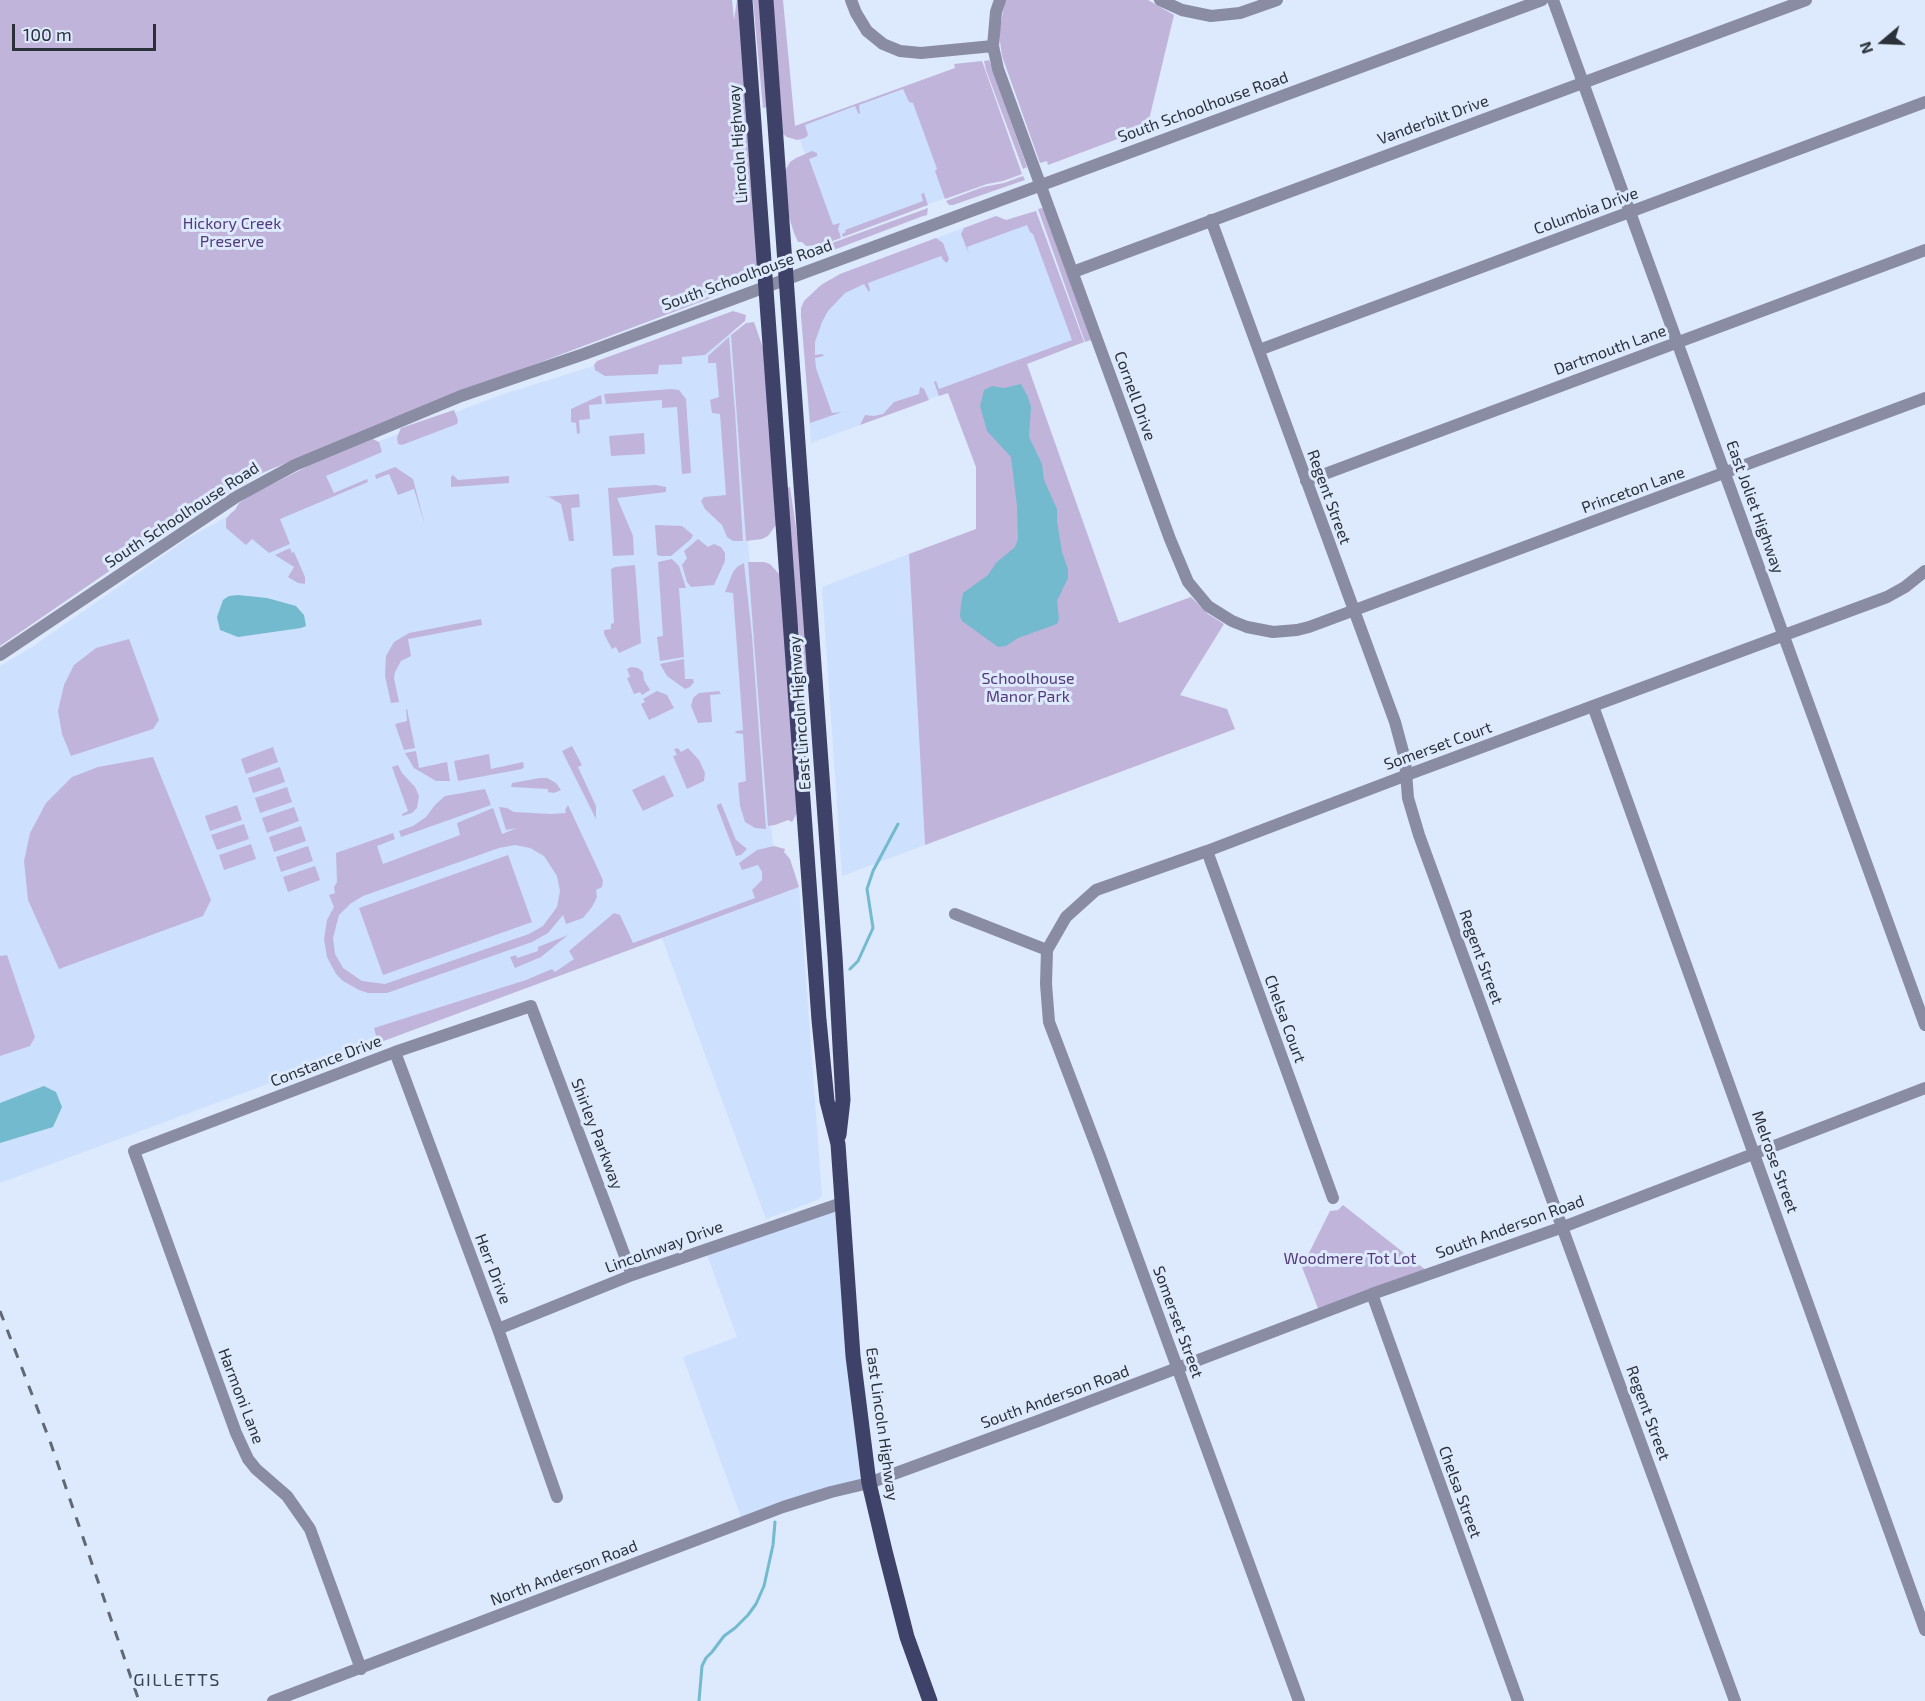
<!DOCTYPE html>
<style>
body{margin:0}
#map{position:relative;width:1925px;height:1701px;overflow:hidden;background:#dde9fc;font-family:"Exo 2",sans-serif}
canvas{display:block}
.north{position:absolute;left:1853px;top:12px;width:60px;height:60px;-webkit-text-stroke:4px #dde9fc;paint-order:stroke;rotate:251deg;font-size:16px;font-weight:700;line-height:24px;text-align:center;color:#2b3139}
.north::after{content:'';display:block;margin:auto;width:21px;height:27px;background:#2b3139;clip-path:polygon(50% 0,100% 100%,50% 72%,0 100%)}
.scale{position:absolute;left:12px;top:24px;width:144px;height:27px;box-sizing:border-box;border:3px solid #2b3139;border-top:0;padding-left:8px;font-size:18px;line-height:21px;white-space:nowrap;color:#2b3139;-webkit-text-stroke:4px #dde9fc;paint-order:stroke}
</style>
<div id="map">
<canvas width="1925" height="1701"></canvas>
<div class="north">N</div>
<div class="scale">100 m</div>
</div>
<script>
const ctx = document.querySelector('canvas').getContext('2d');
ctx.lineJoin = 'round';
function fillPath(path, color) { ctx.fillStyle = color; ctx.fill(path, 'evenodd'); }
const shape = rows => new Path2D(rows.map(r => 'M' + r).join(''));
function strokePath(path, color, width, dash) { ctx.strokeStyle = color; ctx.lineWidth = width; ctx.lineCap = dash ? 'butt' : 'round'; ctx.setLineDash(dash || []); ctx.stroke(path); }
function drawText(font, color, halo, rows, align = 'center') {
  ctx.font = font + ' "Exo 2",sans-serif'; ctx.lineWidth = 6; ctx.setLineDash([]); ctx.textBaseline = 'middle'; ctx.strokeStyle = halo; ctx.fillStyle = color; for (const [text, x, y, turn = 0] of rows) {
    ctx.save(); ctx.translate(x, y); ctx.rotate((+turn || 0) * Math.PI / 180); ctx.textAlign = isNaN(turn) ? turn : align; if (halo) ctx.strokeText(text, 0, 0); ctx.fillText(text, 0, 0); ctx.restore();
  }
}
const built = shape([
 [955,68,995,179,836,239,795,126],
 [1036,211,1084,342,811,443,801,316,801,308,804,301,821,285,840,274,996,216,1006,220],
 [731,328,770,819,779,894,799,887,822,1196,817,1200,766,1219,662,938,0,1183,0,666,32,647,190,537,327,461,501,395,625,356],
 [909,554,925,845,842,876,822,587],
 [841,1206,867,1481,742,1520,683,1357,737,1337,706,1252]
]);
const green = shape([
 [0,0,732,0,734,20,737,0,739,0,758,259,756,268,749,277,737,285,708,299,419,408,262,473,178,524,0,646],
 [753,0,759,0,767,107,763,108],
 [773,0,783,0,795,126,955,68,954,64,982,61,1022,174,1003,181,987,184,945,199,935,171,937,169,913,103,909,102,903,89,859,105,860,114,858,113,855,106,805,125,808,135,805,138,797,140,787,137,783,134],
 [1005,0,1148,0,1174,15,1147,128,1048,165,1047,161,1040,163,1002,56,999,34],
 [989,60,1027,167,1023,169,986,70,984,61],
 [812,151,817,153,817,156,809,159,833,225,840,223,838,229,841,238,821,245,806,246,802,242,798,242,794,233,789,217,785,171,790,162,796,158],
 [1023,176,1025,180,1022,181,953,205,949,205,946,201,983,187,1004,183],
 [924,193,928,205,843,237,842,234,846,232,845,230,923,201,921,194],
 [928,208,927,215,923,216,831,251,820,254,806,251,807,249,821,247],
 [1042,208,1044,211,1091,340,1085,342,1038,209],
 [1036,211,1084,342,1027,364,1119,623,1191,597,1208,614,1224,624,1180,695,1227,709,1235,729,925,845,909,554,976,529,976,467,948,393,939,396,934,382,936,381,939,389,1072,340,1033,234,1030,232,1027,225,967,247,969,254,961,234,964,228,996,216,1006,220],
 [936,238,943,243,949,259,947,263,944,261,941,256,868,283,870,290,869,292,864,284,845,293,828,311,822,322,815,342,815,355,822,354,824,356,815,358,816,368,832,413,842,412,810,423,801,316,801,308,804,301,821,285,840,274],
 [733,311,746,315,745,321,705,355,682,357,682,364,659,365,658,374,605,376,595,370,594,365,597,361],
 [754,322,764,351,776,525,768,536,762,539,746,541,731,335,746,323],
 [729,337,735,412,743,541,733,541,727,537,722,525,705,509,701,501,704,497,726,495,720,414,712,413,710,400,719,397,716,363,708,363,708,356],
 [920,387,924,389,929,400,860,425,865,415,874,416,883,414,894,402,919,394],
 [672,389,679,390,686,399,691,473,682,474,677,407,662,408,662,400,606,404,604,394],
 [601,395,602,404,589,405,590,419,579,420,580,433,577,434,576,423,571,422,571,409],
 [454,410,458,420,457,424,402,445,398,444,397,437,401,428],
 [644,433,645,454,611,456,609,436],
 [373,439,379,442,382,452,326,476,334,493,367,479,368,482,280,519,290,544,269,553,252,539,246,545,226,528,226,519,231,513,235,510,239,503,251,495,310,465],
 [395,467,413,479,425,525,414,489,398,495,389,474,376,479,375,475],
 [453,475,458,480,509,476,509,483,451,487,451,477],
 [656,485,666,487,666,492,617,498,633,536,634,555,613,556,608,488],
 [790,487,800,555,808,674,805,674,796,612,787,488],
 [579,494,580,507,571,508,574,541,569,541,561,504,549,497,544,497],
 [655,525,682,526,693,535,691,539,671,556,661,556,657,555],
 [698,539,708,547,714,544,721,547,725,553,725,561,714,585,691,587,687,582,682,565,687,558,684,551],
 [290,548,292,553,294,552,305,577,305,584,298,583,288,577,294,567,275,555],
 [672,559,679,566,686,588,679,588,684,657,660,661,657,637,663,636,658,562],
 [748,562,764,562,770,564,780,575,798,811,792,822,788,820,775,825,768,826],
 [744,563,752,636,766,829,755,828,745,822,740,806,738,783,746,781,743,734,735,733,736,731,743,730,733,593,725,592,733,572,737,567],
 [635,565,641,643,619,653,616,647,612,649,604,634,604,630,611,629,611,624,614,623,611,569,615,567],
 [481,619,482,625,408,639,411,656,401,661,395,672,394,678,399,702,391,703,385,676,386,656,394,642,409,633],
 [129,639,159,720,153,729,71,756,62,734,58,711,64,685,74,665,96,648],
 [684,659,685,679,693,679,694,682,690,687,685,689,667,676,660,664],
 [631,667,638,668,643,672,644,680,650,690,642,695,640,692,634,694,627,678,630,677,627,669],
 [657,691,667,695,674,708,649,720,641,704,645,702,643,699],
 [719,691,721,694,710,695,712,722,698,723,691,706,693,698,699,693],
 [406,709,407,709,415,748,404,750,395,724,407,721],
 [572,746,582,765,578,767,596,806,596,819,562,751],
 [273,747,278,762,246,774,241,759],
 [678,748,681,752,688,748,699,760,705,773,704,781,687,789,673,756,677,755,674,749],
 [416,751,419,768,447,762,450,781,436,781,414,768,405,753],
 [489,754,491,769,523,762,524,767,522,769,458,781,454,761],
 [153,757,211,900,203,916,59,969,28,900,24,861,30,833,46,803,72,777,98,767],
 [398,765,402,773,415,787,419,796,417,808,412,813,402,816,402,814,408,811,392,767],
 [280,767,285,782,253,793,248,778],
 [664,775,674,796,643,811,632,790],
 [540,778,547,778,556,783,561,790,554,793,548,792,548,789,511,787,512,783],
 [287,787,292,802,260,813,255,798],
 [485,789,491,805,401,837,399,831,413,826,426,817,435,805,445,796],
 [721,803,736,840,747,849,741,855,736,856,717,807,717,805],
 [237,805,242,820,210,831,205,816],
 [568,805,603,880,602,887,596,890,597,897,592,907,583,918,566,924,563,915,548,933,532,942,387,993,368,993,359,990,343,981,336,974,327,957,324,939,327,920,334,907,329,895,335,893,334,887,337,882,336,853,393,833,395,839,377,846,383,864,460,835,457,823,493,808,502,834,517,828,506,830,499,807,507,808,514,812,551,814,566,813,565,810],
 [515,845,530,848,544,856,557,876,560,891,557,907,543,926,529,934,385,984,362,981,343,968,335,954,333,938,339,915,350,904,363,896,499,848],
 [294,807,299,821,267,833,262,818],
 [244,824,249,839,217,850,211,835],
 [301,826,306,841,274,852,269,837],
 [251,844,256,859,224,870,219,855],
 [308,846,313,861,281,872,276,857],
 [774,846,785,849,784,852,790,859,799,887,378,1043,374,1028,526,980,552,969,555,972,574,959,569,951,614,913,620,915,633,943,755,898,752,890,762,880,762,872,758,865,742,870,739,863,757,850],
 [508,855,532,922,383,975,359,908],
 [315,866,320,880,288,892,283,877],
 [568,935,541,957,515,968,510,957,516,955,517,958,538,951,538,947],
 [7,955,35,1037,30,1046,0,1056,0,956],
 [1343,1205,1427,1271,1319,1311,1302,1267,1330,1211,1338,1210]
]);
const water = shape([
 [1021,384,1028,397,1031,407,1029,437,1042,464,1044,480,1057,509,1057,521,1062,552,1068,569,1068,578,1057,601,1059,619,1057,624,1018,638,1006,646,998,647,962,621,960,616,961,604,963,593,988,575,996,563,1015,547,1018,539,1017,506,1011,457,987,431,980,406,984,390,992,386,1004,388],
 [238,595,267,598,296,606,304,615,306,626,301,628,238,637,220,630,217,617,223,600,229,596],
 [44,1086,56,1092,62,1107,53,1127,0,1143,0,1103]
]);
const stream = shape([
 [850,969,858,961,873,928,867,889,873,871,898,824],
 [699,1701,702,1666,706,1658,712,1652,724,1636,735,1628,748,1615,756,1604,764,1586,773,1545,775,1522]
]);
const minor = shape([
 [851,0,856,13,867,31,883,44,900,51,921,53,993,46],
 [1000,0,996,12,993,46,998,69,1170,539,1188,582,1208,606,1232,621,1247,627,1273,632,1297,630,1309,627,1925,398],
 [1160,0,1182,10,1211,16,1240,13,1277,0],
 [1553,0,1925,1025],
 [1211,220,1395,722,1405,759,1408,798,1419,835,1735,1701],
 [1073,272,1806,0],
 [1259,350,1925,102],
 [1306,481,1925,250],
 [0,655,236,497,295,465,461,396,584,354,1542,0],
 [1593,706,1925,1630],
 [1207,851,1333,1198],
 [955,914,1047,950],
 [395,1052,498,1329,557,1497],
 [1372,1294,1518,1701],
 [498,1329,632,1275,842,1203],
 [361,1669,310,1529,287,1496,256,1469,248,1459,236,1433,134,1151,395,1052,531,1006,632,1275],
 [273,1701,783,1507,831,1492,869,1483,1038,1421,1372,1294,1563,1227,1925,1088],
 [1299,1701,1100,1156,1049,1022,1046,984,1047,950,1066,917,1096,890,1207,851,1407,775,1887,597,1905,587,1925,571]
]);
const major = shape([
 [745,0,819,1020,827,1101,838,1144,853,1356,869,1483,885,1551,907,1637,930,1701],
 [766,0,835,956,843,1100,839,1135]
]);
const rail = shape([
 [0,1311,51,1444,139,1701]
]);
const streetNames = [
 ["South Schoolhouse Road",1203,107,-20],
 ["Vanderbilt Drive",1433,120,-20],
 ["Lincoln Highway",738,144,-94],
 ["Columbia Drive",1586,211,-20],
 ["South Schoolhouse Road",747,275,-20],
 ["Dartmouth Lane",1610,350,-20],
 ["Cornell Drive",1135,396,70],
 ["Princeton Lane",1633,490,-20],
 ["Regent Street",1329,497,70],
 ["East Joliet Highway",1755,507,70],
 ["South Schoolhouse Road",182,515,-33],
 ["East Lincoln Highway",800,713,-94],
 ["Somerset Court",1438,746,-20],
 ["Regent Street",1481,957,70],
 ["Chelsa Court",1285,1019,70],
 ["Constance Drive",326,1061,-21],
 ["Shirley Parkway",597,1134,69],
 ["Melrose Street",1775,1162,70],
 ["South Anderson Road",1510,1227,-20],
 ["Lincolnway Drive",664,1247,-20],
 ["Herr Drive",493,1269,69],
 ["Somerset Street",1178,1322,70],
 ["Harmoni Lane",241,1396,69],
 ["South Anderson Road",1055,1397,-20],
 ["Regent Street",1648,1413,70],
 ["East Lincoln Highway",882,1424,82],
 ["Chelsa Street",1460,1492,70],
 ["North Anderson Road",564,1573,-21]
];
const parkNames = [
 ["Hickory Creek",232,224],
 ["Preserve",232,242],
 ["Schoolhouse",1028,679],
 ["Manor Park",1028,697],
 ["Woodmere Tot Lot",1350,1259]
];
const neighbourhoodNames = [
 ["GILLETTS",177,1680]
];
fillPath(built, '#cde0fe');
fillPath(green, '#c1b4db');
fillPath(water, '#73bace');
strokePath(stream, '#73bace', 3);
strokePath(minor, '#898ca3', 12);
strokePath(major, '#3f4268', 15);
strokePath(rail, '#606873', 3, [10, 10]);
drawText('16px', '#2b3139', '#dde9fc', streetNames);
drawText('16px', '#543a7b', '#dde9fc', parkNames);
ctx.letterSpacing = '1.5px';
drawText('18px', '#394557', '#dde9fc', neighbourhoodNames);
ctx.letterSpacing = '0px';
</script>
